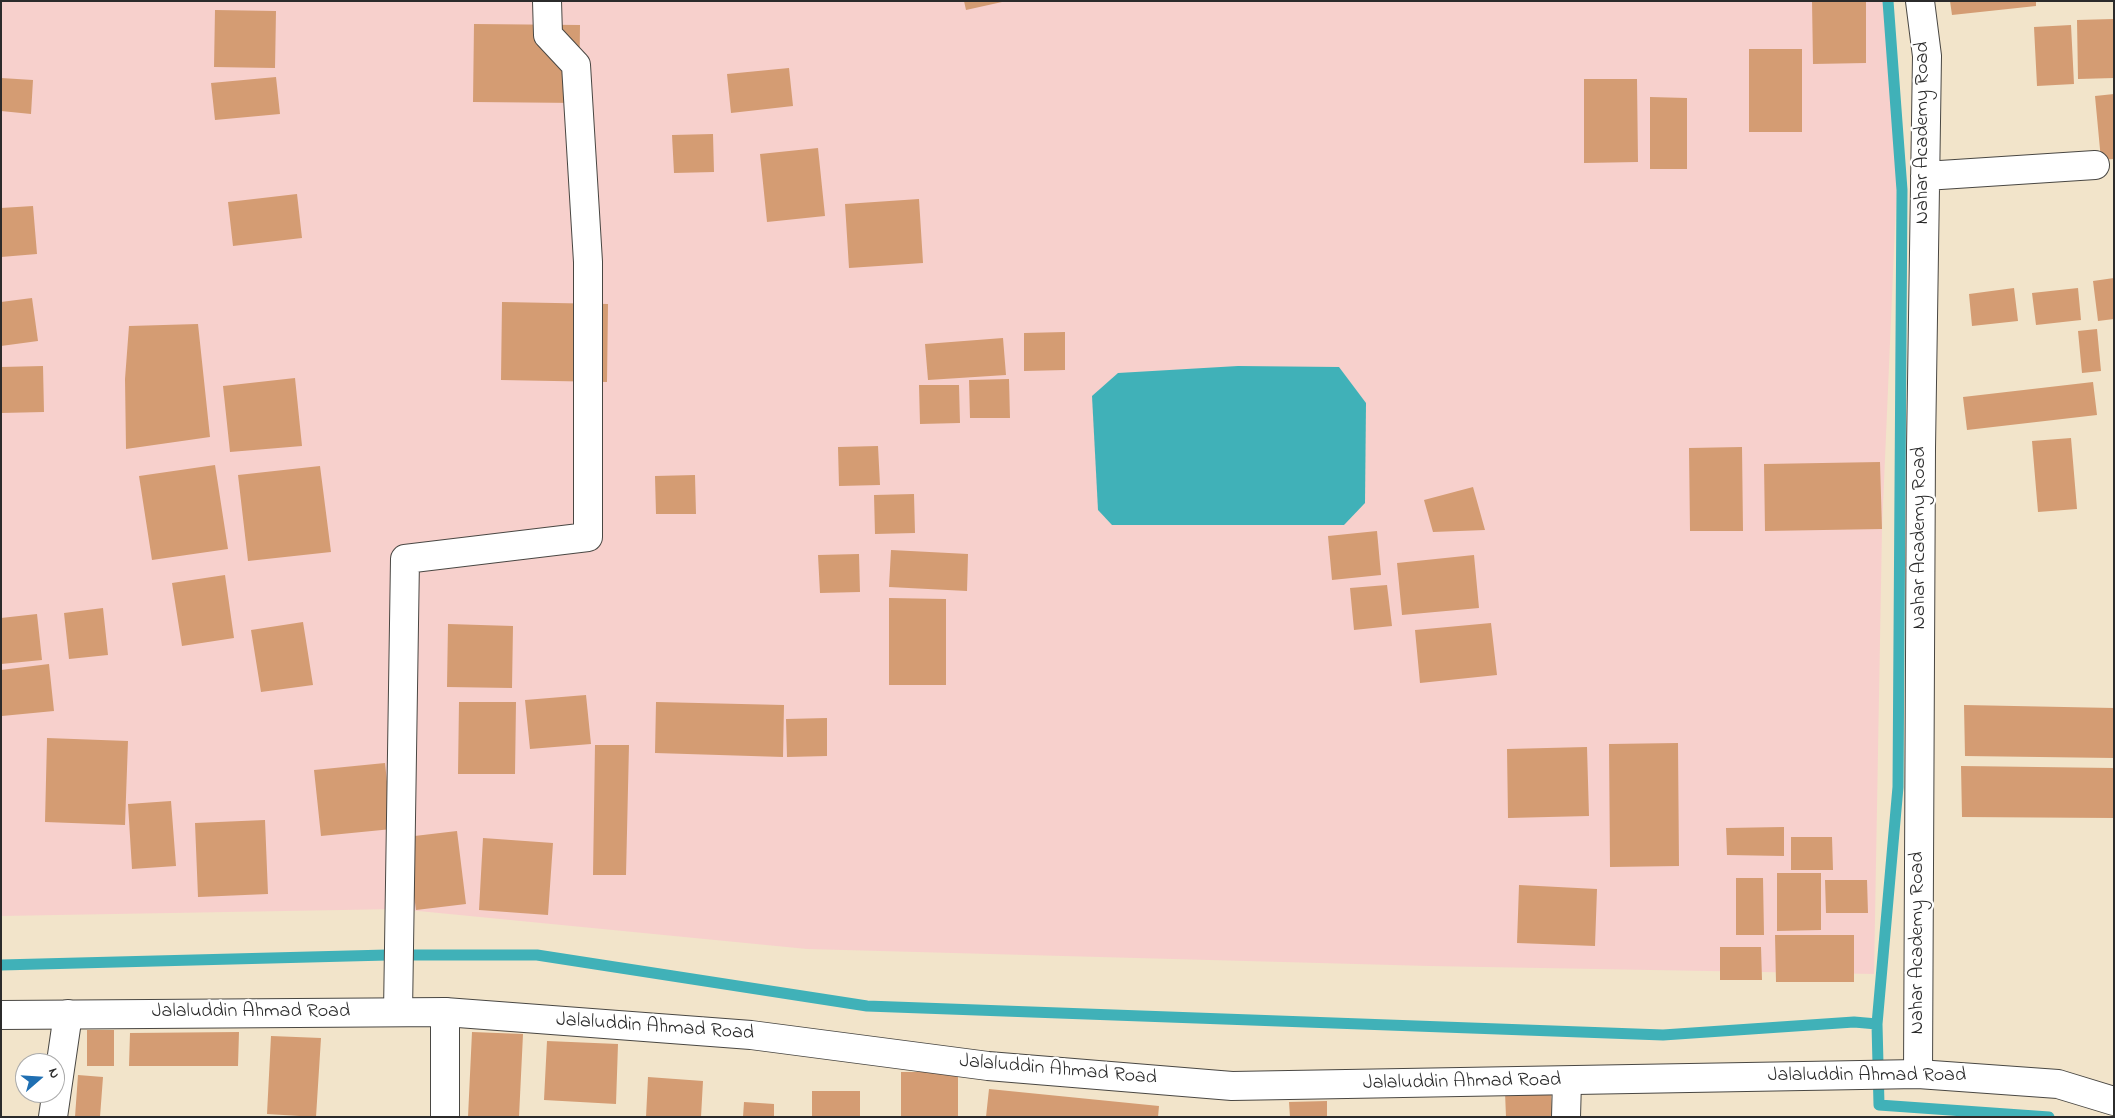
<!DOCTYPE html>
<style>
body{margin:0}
#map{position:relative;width:2115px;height:1118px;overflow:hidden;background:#f2e4ca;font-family:"Indie Flower",sans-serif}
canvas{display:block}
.frame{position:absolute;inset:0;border:2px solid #2b2b2b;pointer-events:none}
.north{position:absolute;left:15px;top:1053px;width:50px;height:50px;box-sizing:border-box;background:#fff;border:1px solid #aaa;border-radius:50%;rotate:71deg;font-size:14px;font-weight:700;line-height:20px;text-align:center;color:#2b2b2b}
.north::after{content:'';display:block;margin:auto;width:18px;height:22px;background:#1f6fb2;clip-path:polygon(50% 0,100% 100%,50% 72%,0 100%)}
</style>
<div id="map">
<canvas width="2115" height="1118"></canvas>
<div class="frame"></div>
<div class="north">N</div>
</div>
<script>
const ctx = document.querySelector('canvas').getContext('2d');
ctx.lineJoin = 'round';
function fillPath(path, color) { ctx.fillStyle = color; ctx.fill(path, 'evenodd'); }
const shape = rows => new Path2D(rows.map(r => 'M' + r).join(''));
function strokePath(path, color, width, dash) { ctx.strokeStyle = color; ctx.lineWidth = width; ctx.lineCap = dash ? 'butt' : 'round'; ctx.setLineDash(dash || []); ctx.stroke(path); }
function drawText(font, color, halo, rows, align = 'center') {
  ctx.font = font + ' "Indie Flower",sans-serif'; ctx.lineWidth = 4.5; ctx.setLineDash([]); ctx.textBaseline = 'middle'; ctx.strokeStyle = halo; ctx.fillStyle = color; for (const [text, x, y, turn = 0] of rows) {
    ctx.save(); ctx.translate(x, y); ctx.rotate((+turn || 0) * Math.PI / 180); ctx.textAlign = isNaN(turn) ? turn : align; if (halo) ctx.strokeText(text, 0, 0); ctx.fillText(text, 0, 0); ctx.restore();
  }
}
const built = shape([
 [1,1,1887,1,1898,156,1882,529,1874,974,1429,966,807,949,398,909,1,916]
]);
const water = shape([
 [1238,366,1339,367,1366,403,1365,503,1344,525,1112,525,1098,510,1092,396,1118,373]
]);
const stream = shape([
 [1,965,387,955,537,955,867,1006,1663,1035,1854,1022,1877,1024,1898,787,1902,190,1888,1],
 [1877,1024,1879,1105,2049,1117]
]);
const building = shape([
 [964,1,1002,1,1002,2,966,10],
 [1812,1,1866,1,1866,63,1813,64],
 [1950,1,2036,1,2036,6,1952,15],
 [215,10,276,11,275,68,214,67],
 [2113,19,2114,78,2078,79,2077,20],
 [474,24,580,25,579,103,473,102],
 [2071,25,2074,84,2037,86,2034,27],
 [1749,49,1802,49,1802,132,1749,132],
 [789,68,793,106,731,113,727,74],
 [276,77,280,114,215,120,211,83],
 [1,78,33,80,31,114,1,111],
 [1584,79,1637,79,1638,162,1584,163],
 [2114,94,2114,159,2101,160,2095,96],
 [1650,97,1687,98,1687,169,1650,169],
 [713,134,714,172,674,173,672,135],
 [818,148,825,216,767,222,760,154],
 [297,194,302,238,233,246,228,202],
 [919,199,923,263,849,268,845,204],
 [33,206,37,254,1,257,1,208],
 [2114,278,2114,319,2098,321,2093,281],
 [2014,288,2018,321,1972,326,1969,294],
 [2078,288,2081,320,2036,325,2032,293],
 [32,298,38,341,1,346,1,302],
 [502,302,608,304,607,382,501,380],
 [198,324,210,437,126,449,125,379,129,326],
 [2097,329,2101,371,2082,373,2078,331],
 [1065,332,1065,370,1024,371,1024,333],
 [1003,338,1006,375,928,380,925,344],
 [43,366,44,412,1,413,1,367],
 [295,378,302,446,230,452,223,386],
 [1009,379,1010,418,970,418,969,380],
 [2093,382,2097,415,1967,430,1963,397],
 [919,385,959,385,960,423,920,424],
 [2071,438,2077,509,2038,512,2032,441],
 [878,446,880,485,839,486,838,447],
 [1742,447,1743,531,1690,531,1689,448],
 [1880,462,1882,529,1765,531,1764,464],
 [215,465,228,549,152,560,139,476],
 [320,466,331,552,248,561,238,475],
 [695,475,696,514,656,514,655,476],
 [1473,487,1485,530,1433,532,1424,500],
 [914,494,915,533,875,534,874,495],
 [1377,531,1381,575,1332,580,1328,536],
 [891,550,968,554,967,591,889,587],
 [859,554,860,592,820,593,818,555],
 [1474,555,1479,608,1402,615,1397,563],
 [225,575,234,638,182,646,172,583],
 [1387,585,1392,626,1354,630,1350,588],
 [889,598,946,599,946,685,889,685],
 [103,608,108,655,69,659,64,613],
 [37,614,42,660,1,664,1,618],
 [303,622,313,685,261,692,251,630],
 [1491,623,1497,675,1420,683,1415,630],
 [448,624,513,626,512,688,447,687],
 [49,664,54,711,2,716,1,670],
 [586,695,591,744,530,749,525,700],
 [459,702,516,702,515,774,458,774],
 [656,702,784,705,783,757,655,753],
 [1964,705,2114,708,2114,758,1965,756],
 [827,718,827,756,787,757,786,719],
 [47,738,128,741,125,825,45,822],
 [1678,743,1679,866,1610,867,1609,744],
 [595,745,629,745,626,875,593,875],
 [1587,747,1589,816,1508,818,1507,749],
 [385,763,392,829,321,836,314,770],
 [1961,766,2114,768,2114,818,1962,817],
 [171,801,176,866,132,869,128,804],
 [265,820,268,894,198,897,195,823],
 [1784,827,1784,856,1727,855,1726,828],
 [457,831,466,904,416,910,406,837],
 [1791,837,1832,837,1833,870,1791,870],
 [483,838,553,843,548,915,479,910],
 [1777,873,1821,873,1821,930,1777,931],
 [1736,878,1763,878,1764,935,1736,935],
 [1825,880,1867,880,1868,913,1826,913],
 [1519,885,1597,889,1595,946,1517,943],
 [1775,935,1854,935,1854,982,1776,982],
 [1720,947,1761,947,1762,980,1720,980],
 [87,1030,114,1030,114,1066,87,1066],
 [239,1032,238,1066,129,1066,130,1033],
 [472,1032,523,1034,519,1117,468,1117],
 [271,1036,321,1038,316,1117,267,1114],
 [547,1041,618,1044,616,1104,544,1100],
 [901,1072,958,1072,958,1117,901,1117],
 [78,1075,103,1077,100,1117,75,1117],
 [648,1077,703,1081,701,1117,646,1117],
 [989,1089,1159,1106,1158,1117,986,1117],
 [812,1091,860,1091,860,1117,812,1117],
 [1551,1091,1552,1117,1506,1117,1505,1092],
 [1327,1101,1327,1117,1290,1117,1289,1102],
 [744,1102,774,1104,774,1117,743,1117]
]);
const minor = shape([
 [1925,176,2095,165],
 [398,1012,405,559,588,537,588,262,576,65,548,35,547,1],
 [1918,1074,1921,448,1927,56,1920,1],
 [53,1117,68,1014],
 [445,1117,445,1012],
 [1566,1117,1567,1081]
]);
const tertiary = shape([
 [1,1015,445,1012,751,1035,988,1066,1232,1086,1918,1074,2058,1084,2114,1101]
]);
const streetNames = [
 ["Nahar Academy Road",1924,133,-90],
 ["Nahar Academy Road",1921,538,-90],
 ["Nahar Academy Road",1919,943,-90],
 ["Jalaluddin Ahmad Road",251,1013],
 ["Jalaluddin Ahmad Road",655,1028,4],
 ["Jalaluddin Ahmad Road",1058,1071,5],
 ["Jalaluddin Ahmad Road",1867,1077],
 ["Jalaluddin Ahmad Road",1462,1083,-1]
];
fillPath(built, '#f7d0cc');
fillPath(water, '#40b1b8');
strokePath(stream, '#40b1b8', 11);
fillPath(building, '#d49c73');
strokePath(minor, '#494743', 30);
strokePath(tertiary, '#494743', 30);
strokePath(minor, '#fff', 28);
strokePath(tertiary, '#fff', 28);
drawText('20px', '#2b2b2b', '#fff', streetNames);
</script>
